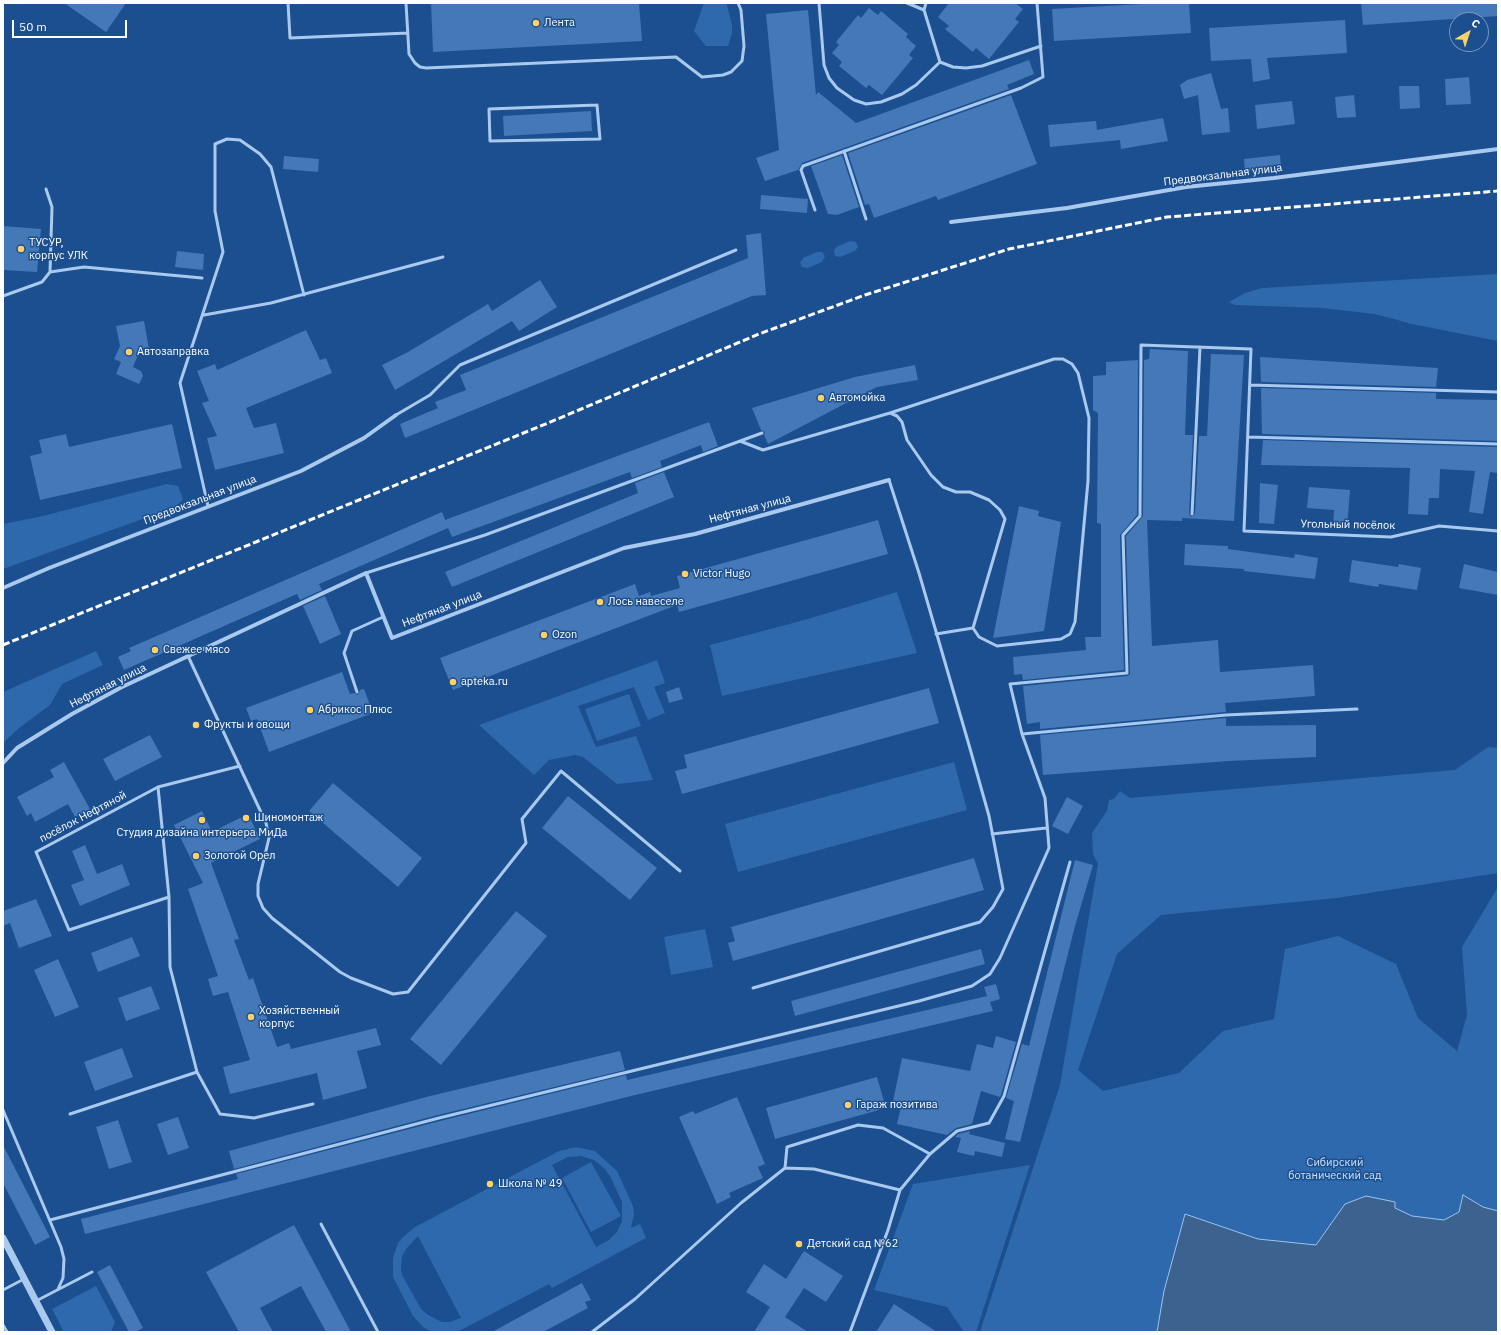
<!DOCTYPE html>
<meta charset="utf-8">
<style>
body{margin:0}
#map{position:relative;width:1501px;height:1335px;overflow:hidden;background:#1b4f8f;font-family:"IBM Plex Sans",sans-serif}
canvas{display:block}
.frame{position:absolute;inset:0;border:4px solid #fff;pointer-events:none}
.north{position:absolute;left:1449px;top:12px;width:40px;height:40px;box-sizing:border-box;background:#1b4f8f;border:1px solid #7695bc;border-radius:50%;rotate:39deg;font-size:11px;font-weight:700;line-height:16px;text-align:center;color:#fff}
.north::after{content:'';display:block;margin:auto;width:14px;height:18px;background:#ffd166;clip-path:polygon(50% 0,100% 100%,50% 72%,0 100%)}
.scale{position:absolute;left:12px;top:20px;width:115px;height:18px;box-sizing:border-box;border:2px solid #fff;border-top:0;padding-left:5px;font-size:12px;line-height:14px;white-space:nowrap;color:#fff;-webkit-text-stroke:3px #1b4f8f;paint-order:stroke}
</style>
<div id="map">
<canvas width="1501" height="1335"></canvas>
<div class="frame"></div>
<div class="north">С</div>
<div class="scale">50 m</div>
</div>
<script>
const ctx = document.querySelector('canvas').getContext('2d');
ctx.lineJoin = 'round';
function fillPath(path, color) { ctx.fillStyle = color; ctx.fill(path, 'evenodd'); }
const shape = rows => new Path2D(rows.map(r => 'M' + r).join(''));
function strokePath(path, color, width, dash) { ctx.strokeStyle = color; ctx.lineWidth = width; ctx.lineCap = dash ? 'butt' : 'round'; ctx.setLineDash(dash || []); ctx.stroke(path); }
function drawText(font, color, halo, rows, align = 'center') {
  ctx.font = font + ' "IBM Plex Sans",sans-serif'; ctx.lineWidth = 3; ctx.setLineDash([]); ctx.textBaseline = 'middle'; ctx.strokeStyle = halo; ctx.fillStyle = color; for (const [text, x, y, turn = 0] of rows) {
    ctx.save(); ctx.translate(x, y); ctx.rotate((+turn || 0) * Math.PI / 180); ctx.textAlign = isNaN(turn) ? turn : align; if (halo) ctx.strokeText(text, 0, 0); ctx.fillText(text, 0, 0); ctx.restore();
  }
}
const green = shape([
 [704,3,726,3,727,5,732,25,732,33,728,46,706,46,694,31],
 [850,241,856,242,858,247,855,251,840,257,835,256,834,250,838,246],
 [817,252,822,252,825,256,822,262,808,268,802,267,800,263,803,258],
 [1498,274,1498,341,1412,324,1375,314,1322,308,1235,305,1229,302,1245,293,1262,288],
 [167,484,178,486,183,499,176,507,3,569,3,524,43,516],
 [897,592,917,653,722,696,710,645,808,619],
 [96,651,103,665,62,684,50,705,19,728,3,743,3,692],
 [657,660,665,683,654,687,665,713,648,720,634,687,578,706,596,747,636,736,653,780,617,784,583,757,575,755,549,760,534,775,479,725],
 [629,694,641,726,597,741,585,709],
 [1488,747,1498,748,1498,873,1337,898,1161,915,1117,954,1078,1070,1103,1091,1179,1073,1223,1031,1274,1019,1285,949,1338,936,1396,964,1418,1018,1457,1051,1467,1015,1462,947,1498,887,1498,1332,980,1332,1060,1085,1098,864,1093,854,1092,833,1107,811,1109,800,1114,799,1120,791,1130,798,1455,770],
 [954,762,967,810,738,872,725,824],
 [705,929,713,967,671,975,664,937],
 [576,1147,595,1151,617,1171,633,1206,634,1214,631,1228,640,1224,646,1238,552,1288,549,1284,457,1332,432,1332,423,1327,413,1316,393,1277,393,1258,398,1243,402,1238,415,1227,559,1151],
 [581,1156,594,1160,604,1168,611,1178,622,1202,622,1221,617,1232,609,1240,596,1247,552,1165,568,1157],
 [418,1236,461,1318,450,1322,442,1322,428,1315,421,1309,402,1275,401,1270,402,1256,406,1249],
 [591,1162,621,1216,591,1232,562,1178],
 [1030,1165,976,1332,964,1332,947,1307,874,1290,913,1184],
 [96,1286,115,1322,111,1332,64,1332,52,1309]
]);
const water = shape([
 [1463,1195,1483,1207,1498,1211,1498,1332,1157,1332,1164,1291,1185,1214,1258,1239,1316,1245,1345,1204,1366,1196,1395,1202,1395,1208,1412,1216,1444,1220,1459,1212,1463,1195]
]);
const building = shape([
 [64,3,126,3,106,32],
 [431,3,639,3,642,41,433,52],
 [949,3,1015,3,1023,9,1015,19,1019,22,989,59,976,48,973,52,945,29,949,26,938,17],
 [1160,3,1189,3,1191,33,1054,41,1052,9],
 [1361,3,1498,3,1498,16,1363,25],
 [869,8,878,15,881,11,908,34,906,37,916,46,909,55,913,58,882,95,869,85,866,88,839,66,842,62,832,53,839,45,836,42,858,15,861,18],
 [808,10,816,95,818,92,856,123,1029,60,1034,74,1007,85,1009,89,802,163,798,170,765,181,756,158,779,150,766,14],
 [1345,20,1347,53,1267,58,1270,79,1253,82,1251,59,1211,61,1209,28],
 [1211,73,1221,109,1228,108,1230,132,1202,135,1198,95,1184,99,1180,85,1187,80],
 [1469,77,1471,104,1446,105,1445,79],
 [1399,86,1419,86,1420,108,1400,109],
 [1011,95,1037,164,938,200,936,196,874,218,869,204,865,205,848,153],
 [1354,95,1356,117,1337,118,1335,97],
 [1292,101,1295,124,1257,129,1255,105],
 [591,111,592,131,504,136,503,116],
 [1163,118,1168,141,1121,149,1120,140,1050,147,1048,125,1096,121,1097,130],
 [842,155,859,207,837,215,828,214,811,166],
 [1280,155,1281,167,1245,171,1244,159],
 [284,156,319,159,318,172,283,169],
 [761,195,808,199,807,213,760,209],
 [3,226,41,229,37,272,3,270],
 [761,233,766,295,752,296,405,438,400,424,438,408,435,402,466,390,460,375,748,258,746,235],
 [177,251,204,254,203,270,175,267],
 [540,280,557,307,519,331,512,321,395,390,382,365,408,352,488,304,492,311],
 [144,321,149,349,140,350,133,367,141,371,143,376,139,384,116,374,121,362,114,359,120,346,116,326],
 [306,330,320,360,326,358,332,373,246,408,254,428,276,423,284,453,215,470,207,438,217,436,202,403,209,401,197,371,215,364,217,370],
 [1150,349,1188,351,1185,435,1193,435,1189,514,1191,517,1195,514,1199,436,1207,436,1211,354,1244,355,1234,521,1182,518,1182,521,1147,520,1152,646,1218,640,1220,672,1313,665,1315,696,1225,703,1226,712,1040,729,1040,722,1027,724,1023,686,1127,676,1130,674,1126,536,1143,516,1144,360,1149,359],
 [1260,357,1438,368,1436,387,1261,382],
 [1138,360,1137,515,1120,535,1124,670,1023,680,1022,674,1014,675,1013,657,1086,650,1085,637,1101,637,1101,524,1097,523,1098,413,1093,410,1093,376,1106,375,1106,362],
 [915,365,918,380,877,387,768,444,764,435,765,432,761,430,752,408,855,377],
 [1261,388,1436,393,1436,399,1498,400,1498,441,1262,434],
 [709,422,718,446,703,452,701,445,660,461,662,467,632,478,630,472,452,537,448,528,319,584,322,590,300,600,297,594,124,670,118,657,131,651,129,648,442,512,446,522,445,520],
 [172,424,182,468,40,500,30,456,42,453,39,440,66,434,69,447],
 [1263,440,1498,447,1498,473,1490,472,1483,514,1469,512,1475,471,1440,469,1439,498,1429,498,1428,515,1408,514,1410,468,1261,465],
 [664,472,674,497,452,587,445,572,638,493,635,483],
 [1260,483,1278,485,1274,524,1259,523],
 [1309,487,1350,490,1347,528,1333,527,1334,510,1307,508],
 [1019,506,1039,511,1038,516,1061,522,1044,631,993,638],
 [878,520,888,554,679,612,677,605,453,690,440,658,635,584,639,596,650,592,651,596,680,588,677,576],
 [1185,544,1228,546,1228,549,1294,558,1295,554,1318,558,1315,579,1244,571,1244,569,1184,565],
 [1352,560,1398,567,1399,564,1421,568,1417,590,1379,584,1378,587,1349,582],
 [1464,564,1498,572,1498,595,1459,588],
 [325,596,341,634,320,644,303,606],
 [342,672,350,694,354,693,358,695,360,690,364,689,373,713,269,752,257,719,251,721,246,708],
 [679,687,683,699,669,703,666,692],
 [929,688,939,723,682,794,675,771,687,768,684,755],
 [1226,718,1226,726,1316,725,1316,757,1229,761,1043,775,1040,735],
 [150,735,162,757,115,781,103,759],
 [64,762,90,809,75,817,68,804,35,822,31,813,27,816,17,797,54,777,50,770],
 [333,783,422,858,398,887,309,811],
 [568,796,657,868,630,900,542,828],
 [1067,797,1083,806,1068,834,1052,826],
 [202,811,212,832,248,814,260,839,211,863,239,939,234,940,249,980,253,978,277,1047,289,1043,291,1049,376,1028,381,1045,357,1051,367,1088,323,1100,317,1073,230,1094,223,1067,250,1060,228,992,213,996,208,979,218,976,188,889,203,883,174,825],
 [85,845,97,874,122,864,130,885,80,906,71,885,84,880,72,851],
 [974,858,984,890,733,961,728,943,735,941,731,927],
 [1075,860,1093,865,1075,926,1020,1142,1005,1139,1014,1101,1006,1098,1022,1044,1029,1046],
 [36,899,52,936,19,948,10,923,3,926,3,911],
 [516,911,547,936,441,1065,410,1039],
 [132,937,140,956,98,972,91,953],
 [981,949,985,964,795,1016,791,1001],
 [58,959,79,1007,55,1017,34,970],
 [996,984,1000,999,990,1002,993,1011,631,1096,85,1234,81,1219,238,1179,236,1174,440,1121,626,1075,627,1080,987,996,984,987],
 [151,986,160,1009,126,1021,118,998],
 [996,1036,1016,1042,1001,1095,1000,1097,981,1091,972,1124,956,1128,947,1135,897,1124,902,1103,892,1106,902,1058,970,1071,977,1044,993,1048],
 [122,1048,133,1077,95,1091,84,1062],
 [620,1051,625,1070,438,1115,234,1169,229,1151,430,1096],
 [877,1077,886,1108,775,1139,766,1108],
 [737,1097,765,1164,758,1167,763,1178,729,1193,731,1197,717,1204,679,1117,693,1111,695,1114],
 [178,1117,189,1148,168,1155,157,1124],
 [118,1120,132,1162,109,1169,96,1127],
 [970,1131,969,1134,1005,1143,1002,1157,975,1151,974,1156,957,1152,961,1138,955,1137,958,1134],
 [3,1145,50,1237,35,1245,3,1183],
 [294,1225,351,1332,326,1332,301,1286,260,1308,273,1332,239,1332,206,1272],
 [804,1251,843,1276,826,1302,804,1288,785,1317,808,1332,754,1332,770,1307,746,1292,764,1264,786,1279],
 [110,1265,143,1328,135,1332,129,1332,97,1272],
 [582,1283,591,1300,585,1302,588,1308,543,1332,492,1332],
 [894,1304,937,1332,876,1332]
]);
const service = shape([
 [288,3,290,38,408,33],
 [406,3,409,54,415,63,420,67,426,68,676,57,702,77,723,75,731,72,742,61,744,46,741,10,738,3],
 [819,3,824,65,829,78,837,88,854,100,866,104,881,102,902,94,916,85,940,62,953,67,966,68,982,66,1041,46],
 [907,3,924,10,926,3],
 [924,10,940,62],
 [597,105,600,139,490,141,489,109,597,105],
 [844,151,866,219],
 [815,210,801,170,803,166,1021,88,1043,77,1037,3],
 [50,272,84,267,202,278],
 [3,296,42,282,50,272,52,207,46,189],
 [204,315,271,303,443,257],
 [1250,385,1498,392],
 [890,413,897,416,902,422,907,440,931,475,943,487,956,492,970,492,989,500,1000,510,1005,519,973,628,936,634],
 [396,415,430,395,460,365,736,250],
 [1248,437,1498,444],
 [740,441,763,450,890,413,1054,359,1063,359,1072,364,1078,373,1089,418,1088,481,1075,622,1070,634,1061,639,997,646,979,637,973,628],
 [208,506,180,383,223,252,215,211,215,144,227,139,240,140,260,154,271,167,304,295],
 [1192,514,1200,347],
 [366,573,485,535,762,433],
 [188,656,266,823,269,838,258,884,258,896,263,908,272,918,340,972,351,978,393,994,408,992,526,843,522,819,561,771,680,871],
 [357,692,344,653,352,631,383,617],
 [1022,734,1226,715,1357,709],
 [240,766,158,787,169,897,170,967,197,1072,220,1114,254,1118,313,1104],
 [158,787,36,852,69,930,169,897],
 [992,834,1046,828],
 [753,988,980,922,993,907,1003,889,989,816,969,745,919,573,889,480],
 [3,1110,61,1247,64,1259,63,1278,58,1289],
 [70,1114,197,1072],
 [785,1168,787,1147,858,1125,883,1128,930,1154,957,1131,989,1123,1004,1096,1070,862],
 [50,1220,439,1118,919,1001,972,986,990,974,1000,958,1049,848,1045,798,1022,734,1010,684,1127,673,1123,535,1140,516,1141,345,1251,349,1244,531,1391,537,1439,526,1498,531],
 [321,1224,378,1332],
 [3,1290,24,1279],
 [36,1301,92,1272],
 [3,1325,7,1332],
 [592,1332,635,1299,741,1203,785,1168,814,1169,900,1190],
 [850,1332,888,1230,900,1190,930,1154]
]);
const minor = shape([
 [951,222,1067,208,1186,187,1274,178,1498,149],
 [3,588,49,568,301,471,364,438,396,415],
 [3,763,17,748,72,714,122,687,366,573,392,638,624,548,695,534,889,480]
]);
const tertiary = shape([
 [3,1238,52,1332]
]);
const rail = shape([
 [3,645,548,423,759,334,865,295,1009,249,1167,217,1498,191]
]);
const markers = [
 [536,23,4,"#ffd166"],
 [21,249,4,"#ffd166"],
 [129,352,4,"#ffd166"],
 [821,398,4,"#ffd166"],
 [685,574,4,"#ffd166"],
 [600,602,4,"#ffd166"],
 [544,635,4,"#ffd166"],
 [155,650,4,"#ffd166"],
 [453,682,4,"#ffd166"],
 [310,710,4,"#ffd166"],
 [196,725,4,"#ffd166"],
 [246,818,4,"#ffd166"],
 [202,820,4,"#ffd166"],
 [196,856,4,"#ffd166"],
 [251,1017,4,"#ffd166"],
 [848,1105,4,"#ffd166"],
 [490,1184,4,"#ffd166"],
 [799,1244,4,"#ffd166"]
];
const poiNames = [
 ["Лента",544,23],
 ["ТУСУР,",29,243],
 ["корпус УЛК",29,256],
 ["Автозаправка",137,352],
 ["Автомойка",829,398],
 ["Victor Hugo",693,574],
 ["Лось навеселе",608,602],
 ["Ozon",552,635],
 ["Свежее мясо",163,650],
 ["apteka.ru",461,682],
 ["Абрикос Плюс",318,710],
 ["Фрукты и овощи",204,725],
 ["Шиномонтаж",254,818],
 ["Студия дизайна интерьера МиДа",202,833,"center"],
 ["Золотой Орел",204,856],
 ["Хозяйственный",259,1011],
 ["корпус",259,1024],
 ["Гараж позитива",856,1105],
 ["Школа № 49",498,1184],
 ["Детский сад №62",807,1244]
];
const streetNames = [
 ["Предвокзальная улица",1223,175,-7],
 ["Предвокзальная улица",200,500,-21],
 ["Нефтяная улица",750,509,-15],
 ["Угольный посёлок",1348,525,1],
 ["Нефтяная улица",442,609,-21],
 ["Нефтяная улица",108,686,-27],
 ["посёлок Нефтяной",83,817,-28]
];
const parkNames = [
 ["Сибирский",1335,1163],
 ["ботанический сад",1335,1176]
];
fillPath(green, '#2e69ad');
fillPath(water, '#3c6290');
strokePath(water, '#9cc4f0', 1);
fillPath(building, '#4478b7');
strokePath(service, '#a9c9ee', 3);
strokePath(minor, '#a9c9ee', 4);
strokePath(tertiary, '#a9c9ee', 7);
strokePath(rail, '#fff', 3, [7, 3]);
for (const [x, y, r, color] of markers) { const dot = new Path2D(); dot.arc(x, y, r, 0, 2 * Math.PI); ctx.fillStyle = color; ctx.fill(dot); strokePath(dot, '#1b4f8f', 1.5); }
drawText('11px', '#fff', '#1b4f8f', poiNames, 'left');
drawText('11px', '#fff', '#1b4f8f', streetNames);
drawText('11px', '#cfe3fa', '#1b4f8f', parkNames);
</script>
